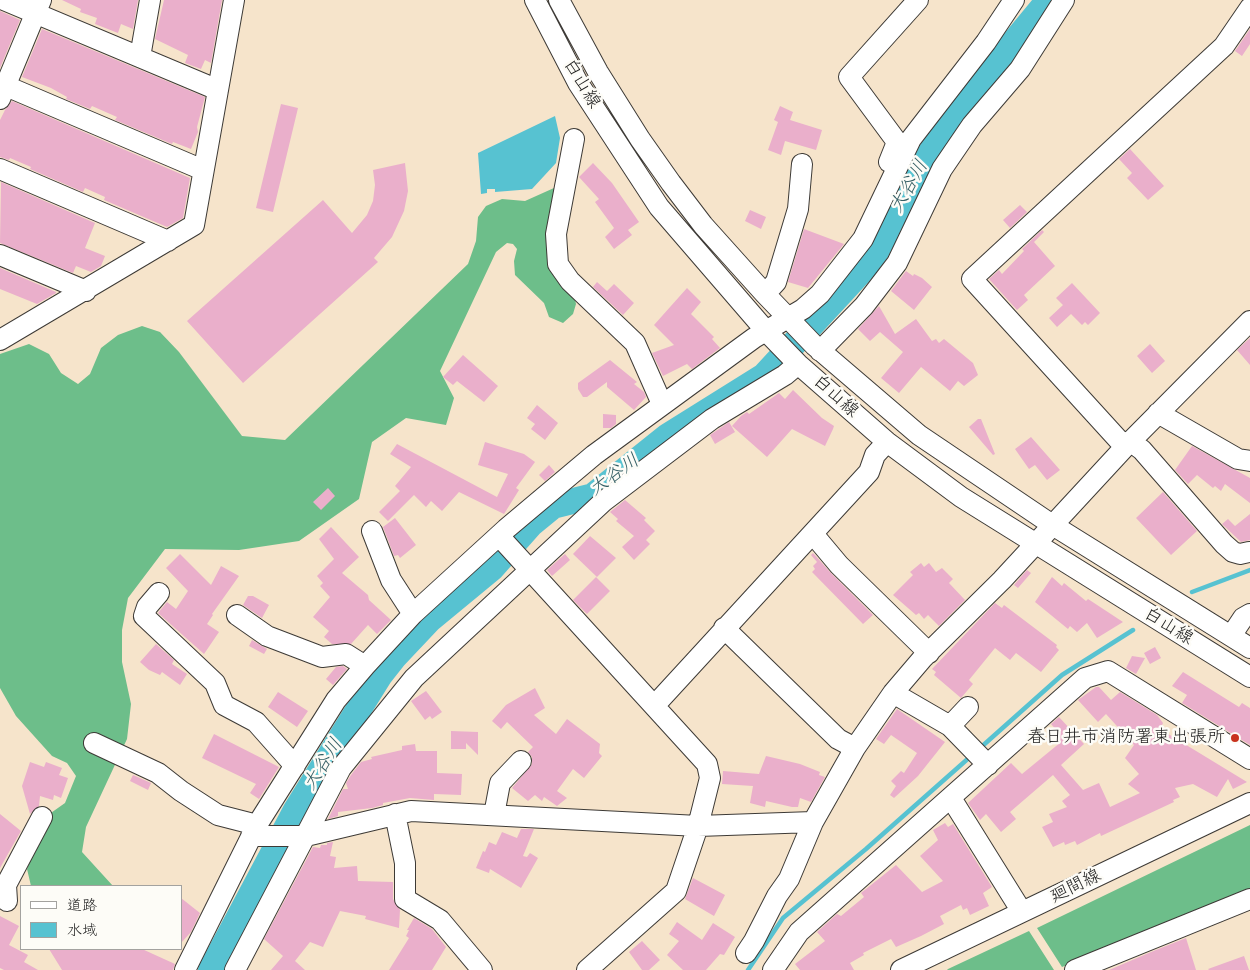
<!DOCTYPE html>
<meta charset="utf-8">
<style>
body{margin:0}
#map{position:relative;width:1250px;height:970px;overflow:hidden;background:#f6e4cb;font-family:Mynerve,"Klee One",sans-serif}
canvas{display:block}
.legend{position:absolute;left:20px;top:885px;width:162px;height:65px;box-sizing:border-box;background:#fdfcf7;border:1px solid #a3a29f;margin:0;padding:6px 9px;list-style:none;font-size:15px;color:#1c1c1c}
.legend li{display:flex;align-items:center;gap:10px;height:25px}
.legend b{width:25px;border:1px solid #a3a29f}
</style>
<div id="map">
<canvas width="1250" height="970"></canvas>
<ul class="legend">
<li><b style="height:6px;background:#fff"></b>道路</li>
<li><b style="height:14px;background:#57c2d1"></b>水域</li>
</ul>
</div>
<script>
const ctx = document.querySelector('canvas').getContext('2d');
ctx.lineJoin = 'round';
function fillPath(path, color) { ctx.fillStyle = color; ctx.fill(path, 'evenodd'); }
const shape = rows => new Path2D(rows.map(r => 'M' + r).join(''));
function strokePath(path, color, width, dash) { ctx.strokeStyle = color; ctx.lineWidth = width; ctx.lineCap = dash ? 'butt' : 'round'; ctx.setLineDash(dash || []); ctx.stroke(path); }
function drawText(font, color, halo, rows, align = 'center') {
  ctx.font = font + ' Mynerve,"Klee One",sans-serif'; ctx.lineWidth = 5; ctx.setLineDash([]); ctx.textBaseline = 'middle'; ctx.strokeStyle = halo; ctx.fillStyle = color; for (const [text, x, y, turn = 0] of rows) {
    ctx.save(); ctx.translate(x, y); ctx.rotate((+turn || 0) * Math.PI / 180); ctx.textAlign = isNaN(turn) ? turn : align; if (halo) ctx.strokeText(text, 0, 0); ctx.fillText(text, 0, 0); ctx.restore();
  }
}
const forest = shape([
 [554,188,559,194,553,232,574,295,576,304,573,314,563,323,549,317,544,303,515,275,514,261,517,249,513,244,507,243,496,252,440,371,454,398,446,425,406,418,372,442,359,499,299,541,239,550,165,549,128,598,122,630,122,662,131,704,127,739,86,827,82,852,113,886,31,886,27,869,48,815,65,803,76,776,67,763,52,756,16,716,0,688,0,354,29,344,49,354,61,373,78,384,90,374,101,348,118,335,142,326,160,332,179,352,242,436,285,440,468,264,476,241,478,217,486,206,502,199,525,201],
 [1250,825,1250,891,1062,967,1037,928],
 [1029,931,1054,970,947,970,948,969]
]);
const water = shape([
 [555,116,560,138,556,163,532,189,495,192,495,189,487,189,487,193,481,194,478,153]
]);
const stream = shape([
 [1192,592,1250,570],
 [979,749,1062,675,1133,630],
 [748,970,783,918,866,849,971,756]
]);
const river = shape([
 [211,970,296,810,380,675,395,656,429,620,492,568,531,524,553,506,593,496,668,436,764,376,863,269,877,250,947,123,1049,0]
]);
const building = shape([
 [62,0,138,0,133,29,121,24,118,33,95,24,97,18,80,12,81,9],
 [164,0,222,0,211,63,205,60,201,69,185,63,188,55,155,39],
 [0,11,20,20,0,68],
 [42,29,205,97,197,127,198,132,191,149,173,142,172,144,115,120,117,117,92,106,90,109,66,99,67,97,51,88,22,77],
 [1250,29,1250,44,1242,56,1235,51],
 [12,101,190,178,183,218,167,227,104,200,105,197,85,188,83,192,30,169,31,167,10,158,9,160,0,157,0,120,5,110],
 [281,104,298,108,273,212,256,208],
 [780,106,793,112,790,120,822,130,816,150,785,141,781,155,768,150,778,122,774,120],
 [1130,149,1164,186,1148,200,1127,178,1132,173,1119,159],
 [405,163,408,191,404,211,392,237,374,258,378,262,243,383,187,321,323,200,352,233,367,215,373,201,375,185,373,170],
 [593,163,612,183,639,222,628,230,632,235,614,249,605,237,614,228,595,202,599,199,579,177],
 [1,182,95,223,85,248,105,256,101,266,91,272,76,266,73,273,0,243],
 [1020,205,1027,212,1010,228,1003,220],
 [750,210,766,217,761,229,745,221],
 [804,229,844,244,808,288,788,282],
 [1042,230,1044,232,1034,242,1055,266,1024,295,1028,300,1017,310,989,279,999,270,1002,274,1024,251,1022,249],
 [0,268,56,292,56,293,37,304,0,289],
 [906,271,913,276,914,274,922,278,932,287,914,310,891,291],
 [597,282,607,291,614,284,634,303,623,315,593,287],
 [1072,283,1100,313,1088,325,1085,322,1082,325,1071,314,1057,327,1049,318,1063,305,1056,298],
 [687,288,701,302,691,314,714,337,712,339,720,348,692,369,687,364,663,376,652,353,674,345,654,325],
 [879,306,895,334,916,319,932,341,936,339,939,343,944,339,973,363,978,375,964,386,958,381,950,391,921,367,899,393,881,378,903,352,880,332,870,341,858,329],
 [1250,338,1250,365,1237,350],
 [1150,344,1165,361,1152,373,1137,356],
 [463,355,498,386,484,402,457,381,453,385,443,377],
 [610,360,637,382,634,384,644,392,646,397,634,410,607,387,607,382,587,397,583,397,578,389,578,383],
 [793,390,822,418,834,426,833,429,825,446,792,429,767,457,732,426,741,416,747,412,749,414,779,393,785,399],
 [537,405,558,423,545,440,531,429,535,424,527,418],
 [603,414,616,415,616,424,611,428,603,428],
 [978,419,981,419,995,454,993,455,969,427],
 [729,422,735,432,715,444,710,435],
 [1031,437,1060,470,1047,480,1035,465,1029,469,1015,449],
 [485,442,524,454,535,462,516,488,519,490,504,514,459,492,442,511,431,501,426,507,414,495,388,521,379,512,400,491,395,486,411,467,390,454,397,444,497,497,508,474,478,465],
 [1192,446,1250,478,1250,503,1225,484,1221,491,1215,486,1213,488,1197,475,1188,484,1175,470],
 [549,465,555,472,545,481,539,475],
 [328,488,335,496,321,510,313,502],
 [1163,492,1197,531,1171,555,1136,518],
 [625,500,646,518,644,520,655,531,646,540,650,544,634,560,622,547,634,536,616,521,618,519,610,512],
 [1250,514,1250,540,1241,542,1222,524,1228,519,1235,526],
 [395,518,416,545,400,558,398,555,394,556,383,527],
 [331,527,359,557,342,573,368,595,369,600,391,620,377,634,368,625,351,644,332,644,324,637,329,631,313,617,330,597,320,586,323,583,317,576,334,559,319,539],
 [590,536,616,558,597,577,573,554],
 [813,553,831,573,873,615,863,624,812,572,815,569,813,566,817,562,811,555],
 [180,554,211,585,221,566,239,576,212,614,213,615,207,624,219,632,204,654,158,613,167,602,176,609,188,591,166,568],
 [565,554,570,560,552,576,547,570],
 [921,563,924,567,929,563,936,572,942,568,953,579,949,583,965,600,939,626,928,615,924,619,919,613,916,615,893,595,913,575,910,572],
 [1027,570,1031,573,1018,588,1014,585],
 [596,577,610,591,587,614,573,600],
 [1052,577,1062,586,1064,583,1086,601,1088,599,1123,622,1097,638,1087,623,1077,632,1070,626,1068,629,1035,602],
 [248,596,253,596,269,605,262,618,243,605],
 [995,603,1002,608,1004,605,1057,645,1056,647,1059,650,1041,672,1016,653,1010,660,995,648,969,680,973,684,961,698,934,675,936,672,932,669],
 [252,640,267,649,264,654,249,646],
 [156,644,174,660,172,664,187,674,180,685,162,672,160,675,149,670,140,662],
 [1155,647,1161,658,1150,664,1144,653],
 [1132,656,1145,658,1136,674,1126,668],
 [343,666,347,669,333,685,326,679,336,667],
 [1183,672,1239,707,1242,703,1250,708,1250,745,1182,703,1187,695,1172,686],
 [1096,687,1099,687,1111,700,1120,692,1157,715,1163,723,1160,729,1247,782,1233,789,1228,779,1217,797,1193,784,1175,788,1180,797,1173,800,1174,802,1101,836,1100,833,1077,845,1075,841,1065,845,1064,842,1053,847,1042,827,1053,822,1049,814,1067,807,1062,801,1070,795,1053,775,1010,812,1016,819,1001,832,986,814,980,820,968,803,1011,763,1022,774,1061,742,1056,736,1059,733,1051,724,1059,717,1084,744,1061,765,1083,790,1099,783,1110,807,1140,793,1128,784,1139,774,1125,758,1134,745,1106,714,1098,722,1078,700],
 [535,688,545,708,534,715,556,734,567,719,600,744,599,753,602,756,584,778,573,769,557,791,567,798,557,806,544,797,542,801,535,795,528,801,512,788,532,764,532,757,528,752,533,747,507,722,501,729,492,721,506,705],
 [426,691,442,712,432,719,430,716,425,720,411,701],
 [278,692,308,711,297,727,268,707],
 [897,709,945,742,918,776,894,798,890,795,896,786,891,781,901,771,904,773,917,753,891,735,884,744,876,739],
 [451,731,478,732,478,755,466,743,466,749,451,749],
 [214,734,279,767,259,799,250,793,256,784,202,758],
 [415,744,416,751,437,751,437,773,462,774,461,795,434,794,434,800,410,798,383,803,383,805,372,808,338,812,338,816,328,819,343,789,348,789,346,783,351,775,361,762,372,759,371,757,402,750,402,746],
 [766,756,800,764,820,772,819,775,825,777,811,802,800,798,798,807,792,807,766,801,765,807,750,803,753,786,722,784,723,771,759,774],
 [30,762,44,767,46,762,62,768,59,775,68,778,61,798,54,795,53,800,40,796,39,806,30,814,22,786],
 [133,775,151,783,148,790,130,781],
 [0,814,21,831,0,868],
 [945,823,948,827,953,824,992,887,983,893,989,906,970,915,967,908,963,910,961,905,940,916,944,924,921,936,896,947,891,939,863,953,864,955,850,963,854,970,800,970,795,964,825,941,817,932,837,914,841,916,864,897,861,893,896,865,922,892,943,881,920,856,938,840,933,830],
 [521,829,534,829,523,856,527,857,530,853,538,858,521,888,490,869,489,873,476,868,483,851,485,852,489,842,496,845,502,832,517,838],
 [333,842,330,856,336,857,334,868,357,866,358,881,393,882,393,899,400,910,399,928,365,919,366,916,340,911,323,947,310,942,295,961,305,970,271,970,283,956,264,939,313,847,320,848,321,845,327,845,327,843],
 [693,878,725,895,714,916,685,899],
 [181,898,200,913,191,932,181,943],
 [0,916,19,926,9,945,28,955,24,962,38,970,4,970,0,968],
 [414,918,432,929,446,947,432,970,389,970,409,938,406,936,409,930,407,930],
 [677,922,702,940,713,923,735,937,724,955,720,954,706,970,683,970,667,955,679,941,669,934],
 [1186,938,1196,970,1109,970,1151,952],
 [642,941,660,960,649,970,642,970,629,952],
 [49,949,142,949,175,964,173,970,62,970],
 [1244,956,1249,970,1209,970,1208,969]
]);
const minor = shape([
 [4,0,218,90],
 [535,0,578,83,659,207,766,331,798,364,887,442,961,497,1250,677],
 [559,0,598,72,640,139,671,183,703,225,765,294,815,346,919,435,1051,524,1250,648],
 [140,57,150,0],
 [6,86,203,170],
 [0,99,41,0],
 [574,139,556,234,558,264,570,281,635,343,662,404],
 [889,162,897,142,849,77,918,0],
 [0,169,168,241],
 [0,255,86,291],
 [765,294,776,282,798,209,802,164],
 [0,340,194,225,234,0],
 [820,351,864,306,897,263,942,169,972,125,1020,69,1064,0],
 [1158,413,1238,459,1250,461],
 [1130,441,1142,450,1224,544,1233,552,1240,554,1249,552],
 [1125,447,972,279,1224,46,1250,8],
 [372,531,391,580,413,614],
 [813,534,839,565,929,653],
 [499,536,707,764,710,778,698,826,676,891,587,970],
 [159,593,147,607,144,616,215,683,224,705,256,722,295,766],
 [237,615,267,636,322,657,346,654,365,666],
 [724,628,838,739,855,748],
 [1231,636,1243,618,1250,614],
 [893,693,950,726,988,765],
 [655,705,869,472,875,455,887,442],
 [950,726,968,707],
 [94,743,158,773,181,791,218,815,257,825],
 [951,798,1022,912],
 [395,814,405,863,405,899,440,920,482,970],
 [494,815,500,783,521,761],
 [251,836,306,836,411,811,698,826,813,822,855,748,893,693,922,659,1002,580,1125,447,1250,321],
 [7,901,6,885,42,817],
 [746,953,754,941,777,896,789,879,813,822],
 [185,970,257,825,336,700,365,666,413,614,506,529,594,455,754,338,803,309,820,294,863,239,911,139,986,42,1014,0],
 [235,970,341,768,414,678,604,501,712,419,785,375,798,364],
 [773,970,799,932,1085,678,1108,671,1250,759],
 [901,970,1250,803],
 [1075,970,1250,899]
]);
const markers = [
 [1235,738,5,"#c8321e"]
];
const streetNames = [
 ["白山線",581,84,59],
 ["白山線",835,397,42],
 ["白山線",1168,627,32],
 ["廻間線",1076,887,-26]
];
const poiNames = [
 ["春日井市消防署東出張所",1225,738]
];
const waterNames = [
 ["大谷川",910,187,-60],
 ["大谷川",615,476,-36],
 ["大谷川",324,765,-58]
];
fillPath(forest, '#6dbe8a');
fillPath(water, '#57c2d1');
strokePath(stream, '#57c2d1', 4.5);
strokePath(river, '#57c2d1', 26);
fillPath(building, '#eaafcb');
strokePath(minor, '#3d3a36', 22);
strokePath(minor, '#fff', 20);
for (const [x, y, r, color] of markers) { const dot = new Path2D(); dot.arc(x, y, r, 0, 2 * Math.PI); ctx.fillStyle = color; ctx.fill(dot); strokePath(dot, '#fdfcf7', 2); }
drawText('18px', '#1c1c1c', '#fdfcf7', streetNames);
drawText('18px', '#1c1c1c', '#fdfcf7', poiNames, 'right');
drawText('italic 19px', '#345e64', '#fdfcf7', waterNames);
</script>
